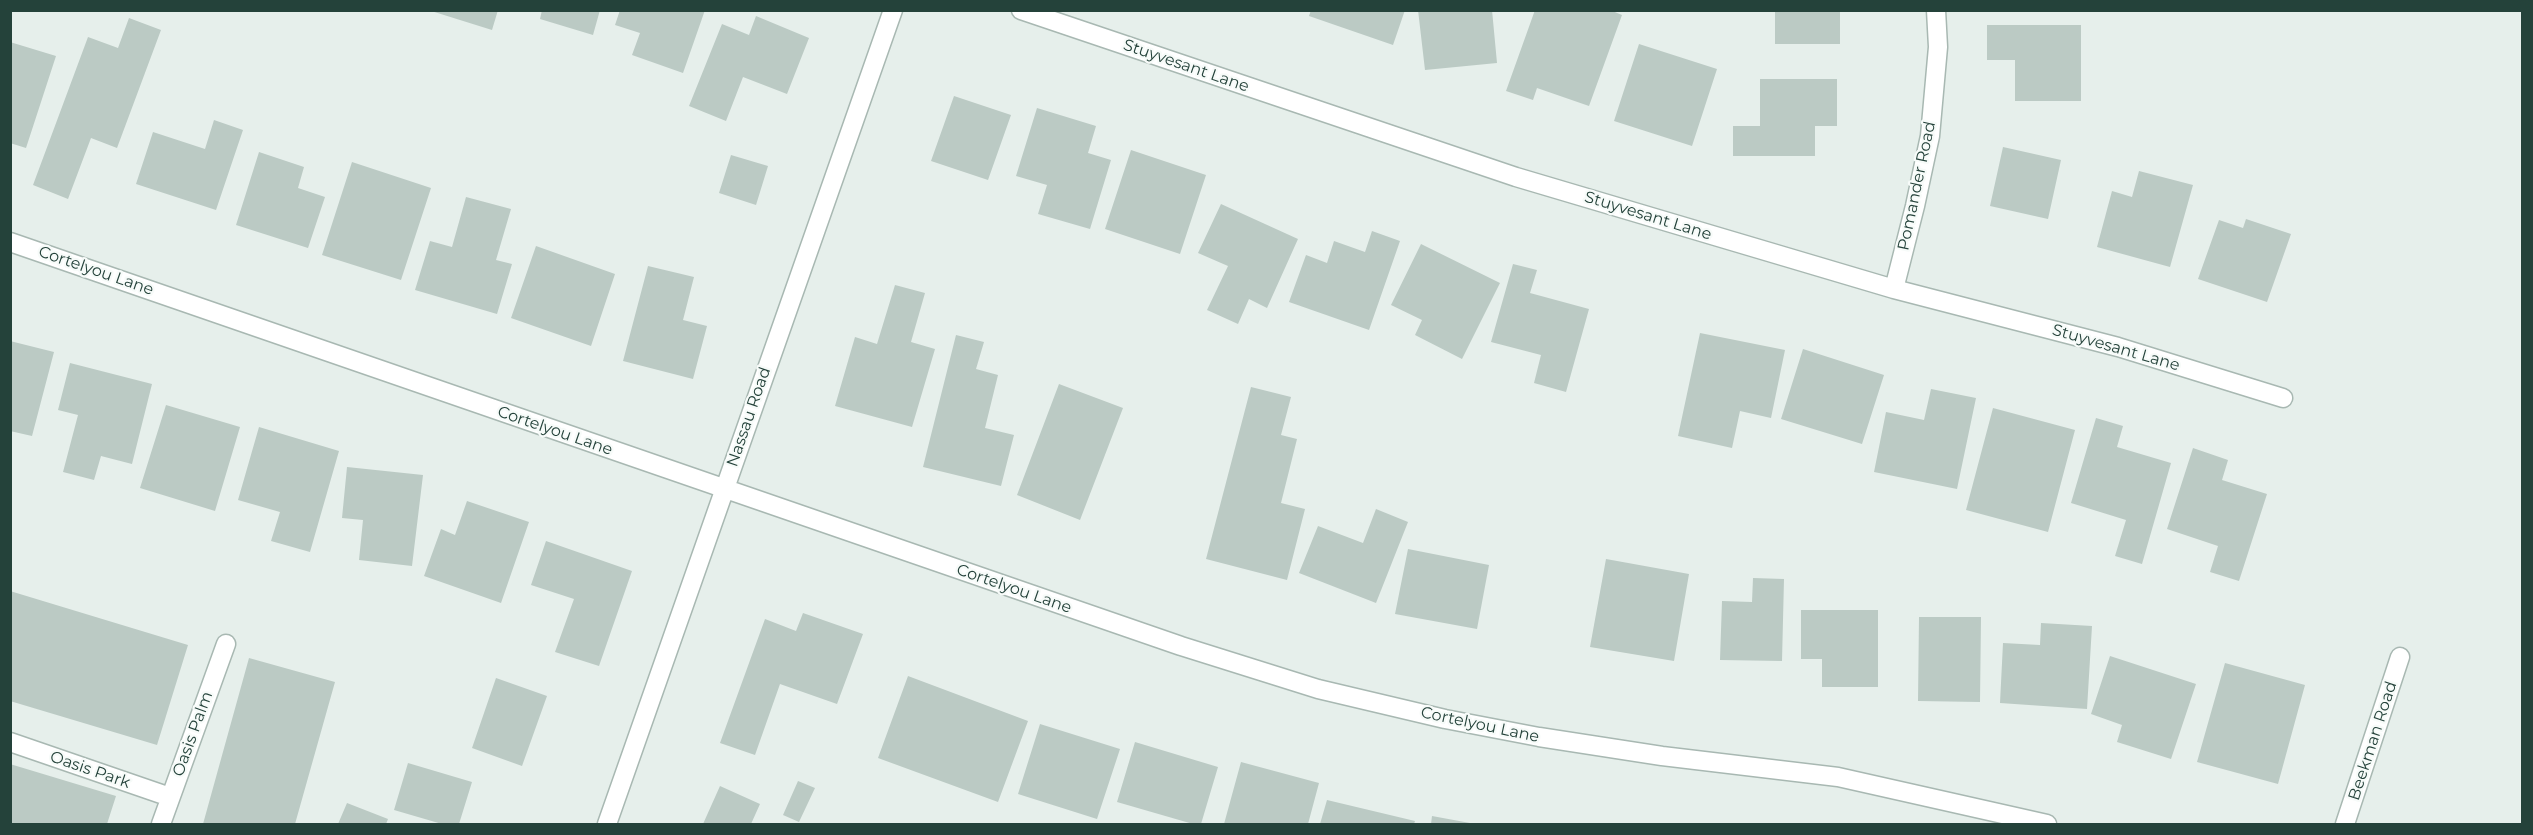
<!DOCTYPE html>
<style>
body{margin:0}
#map{position:relative;width:2533px;height:835px;overflow:hidden;background:#e6efeb;font-family:Montserrat,sans-serif}
canvas{display:block}
.frame{position:absolute;inset:0;border:12px solid #24423a;pointer-events:none}
</style>
<div id="map">
<canvas width="2533" height="835"></canvas>
<div class="frame"></div>
</div>
<script>
const ctx = document.querySelector('canvas').getContext('2d');
ctx.lineJoin = 'round';
function fillPath(path, color) { ctx.fillStyle = color; ctx.fill(path, 'evenodd'); }
const shape = rows => new Path2D(rows.map(r => 'M' + r).join(''));
function strokePath(path, color, width, dash) { ctx.strokeStyle = color; ctx.lineWidth = width; ctx.lineCap = dash ? 'butt' : 'round'; ctx.setLineDash(dash || []); ctx.stroke(path); }
function drawText(font, color, halo, rows, align = 'center') {
  ctx.font = font + ' Montserrat,sans-serif'; ctx.lineWidth = 4.5; ctx.setLineDash([]); ctx.textBaseline = 'middle'; ctx.strokeStyle = halo; ctx.fillStyle = color; for (const [text, x, y, turn = 0] of rows) {
    ctx.save(); ctx.translate(x, y); ctx.rotate((+turn || 0) * Math.PI / 180); ctx.textAlign = isNaN(turn) ? turn : align; if (halo) ctx.strokeText(text, 0, 0); ctx.fillText(text, 0, 0); ctx.restore();
  }
}
const building = shape([
 [428,10,498,10,492,30],
 [542,10,600,10,593,35,540,19],
 [620,10,705,10,683,73,632,55,640,33,615,25],
 [1311,10,1405,10,1393,45,1309,16],
 [1418,10,1492,10,1497,63,1425,70],
 [1535,10,1610,10,1622,15,1589,106,1537,88,1533,100,1506,91],
 [1775,10,1840,10,1840,44,1775,44],
 [756,16,809,38,787,94,743,77,726,121,689,106,722,24,749,35],
 [129,18,161,30,117,148,91,138,68,199,33,185,88,37,118,48],
 [1987,25,2081,25,2081,101,2015,101,2015,60,1987,60],
 [10,42,56,56,26,148,10,143],
 [1639,44,1717,69,1692,146,1614,121],
 [1760,79,1837,79,1837,126,1815,126,1815,156,1733,156,1733,126,1760,126],
 [954,96,1011,115,988,180,931,161],
 [1037,108,1096,126,1088,153,1111,160,1090,229,1038,214,1047,185,1016,176],
 [214,120,243,130,216,210,136,184,153,132,205,149],
 [2003,147,2061,160,2048,219,1990,206],
 [1131,150,1206,175,1180,254,1105,229],
 [259,152,304,167,298,188,325,197,308,248,236,225],
 [731,155,768,166,756,205,719,193],
 [352,162,431,188,401,280,322,255],
 [2139,171,2193,185,2170,267,2097,247,2112,191,2132,197],
 [466,197,511,209,496,260,512,264,497,314,415,290,430,241,452,247],
 [1221,204,1298,239,1267,308,1249,299,1238,324,1207,310,1228,266,1198,253],
 [2246,219,2291,234,2267,302,2198,279,2219,220,2243,228],
 [1372,231,1400,241,1369,330,1289,302,1306,255,1327,263,1334,241,1365,252],
 [1421,244,1500,283,1462,359,1415,335,1422,320,1391,305],
 [536,246,615,274,591,346,511,318],
 [1513,264,1537,270,1530,293,1589,309,1566,392,1534,383,1541,355,1491,342],
 [648,266,694,277,683,320,707,326,693,379,623,361],
 [895,285,925,293,911,342,935,349,912,427,835,406,855,337,877,344],
 [1700,333,1785,350,1771,418,1740,411,1732,448,1678,436],
 [956,335,984,342,976,369,998,375,985,428,1014,435,1001,486,923,467],
 [10,341,54,352,32,436,10,431],
 [1803,349,1884,375,1862,444,1781,419],
 [70,363,152,384,132,464,101,456,94,480,63,472,78,415,58,410],
 [1059,384,1123,408,1080,520,1017,495],
 [1251,387,1291,397,1281,435,1297,439,1281,503,1305,509,1287,580,1206,559],
 [1931,389,1976,398,1957,489,1874,472,1886,412,1924,420],
 [166,405,240,427,215,511,140,488],
 [1993,408,2075,430,2048,532,1966,510],
 [2096,418,2123,426,2117,447,2171,463,2142,564,2115,556,2126,520,2071,503],
 [259,427,339,451,310,552,271,541,280,512,238,500],
 [2193,448,2228,460,2222,480,2267,494,2239,581,2210,572,2218,546,2167,529],
 [347,467,423,475,412,566,359,560,363,520,342,518],
 [467,501,529,522,501,603,424,576,441,529,455,535],
 [1376,509,1408,522,1376,603,1299,573,1318,526,1363,543],
 [546,541,632,571,599,666,555,652,574,599,531,585],
 [1408,549,1489,565,1477,629,1395,614],
 [1606,559,1689,574,1674,661,1590,647],
 [1753,578,1784,579,1782,661,1720,660,1722,601,1752,602],
 [10,591,188,645,157,745,10,701],
 [1801,610,1878,610,1878,687,1822,687,1822,659,1801,659],
 [803,613,863,634,837,704,780,684,755,755,720,743,765,619,796,631],
 [1919,617,1981,617,1980,702,1918,701],
 [2041,623,2092,626,2087,709,2000,703,2003,643,2040,645],
 [2110,656,2196,684,2171,759,2117,742,2122,725,2091,714],
 [249,658,335,682,295,824,203,824],
 [2225,663,2305,685,2278,784,2197,762],
 [908,676,1028,721,998,802,878,758],
 [496,678,547,696,522,766,472,748],
 [1040,724,1120,749,1097,819,1018,794],
 [1135,742,1218,767,1201,824,1193,824,1117,802],
 [1241,762,1319,783,1308,824,1224,824],
 [408,763,472,782,459,824,442,824,394,810],
 [10,764,116,796,107,824,10,824],
 [798,781,815,788,799,822,783,815],
 [720,786,760,804,751,824,703,824],
 [1327,800,1415,821,1414,824,1320,824],
 [347,803,388,819,386,824,338,824],
 [1432,816,1470,823,1470,824,1431,824]
]);
const minor = shape([
 [1021,10,1516,177,1894,289,2118,347,2283,398],
 [10,242,1181,646,1318,689,1445,719,1539,737,1662,756,1838,777,2047,824],
 [1894,289,1915,206,1930,136,1938,47,1936,10],
 [10,742,170,797],
 [161,824,226,644],
 [607,824,893,10],
 [2345,824,2400,657]
]);
const streetNames = [
 ["Stuyvesant Lane",1186,66,19],
 ["Pomander Road",1917,186,-78],
 ["Stuyvesant Lane",1648,216,17],
 ["Cortelyou Lane",96,271,19],
 ["Stuyvesant Lane",2116,348,16],
 ["Nassau Road",749,417,-71],
 ["Cortelyou Lane",555,431,19],
 ["Cortelyou Lane",1014,589,19],
 ["Cortelyou Lane",1480,725,12],
 ["Oasis Palm",193,734,-70],
 ["Beekman Road",2373,741,-72],
 ["Oasis Park",90,770,19]
];
fillPath(building, '#bbcac4');
strokePath(minor, '#a8b8b2', 21);
strokePath(minor, '#fff', 18);
drawText('16px', '#24423a', '#f7fbf9', streetNames);
</script>
